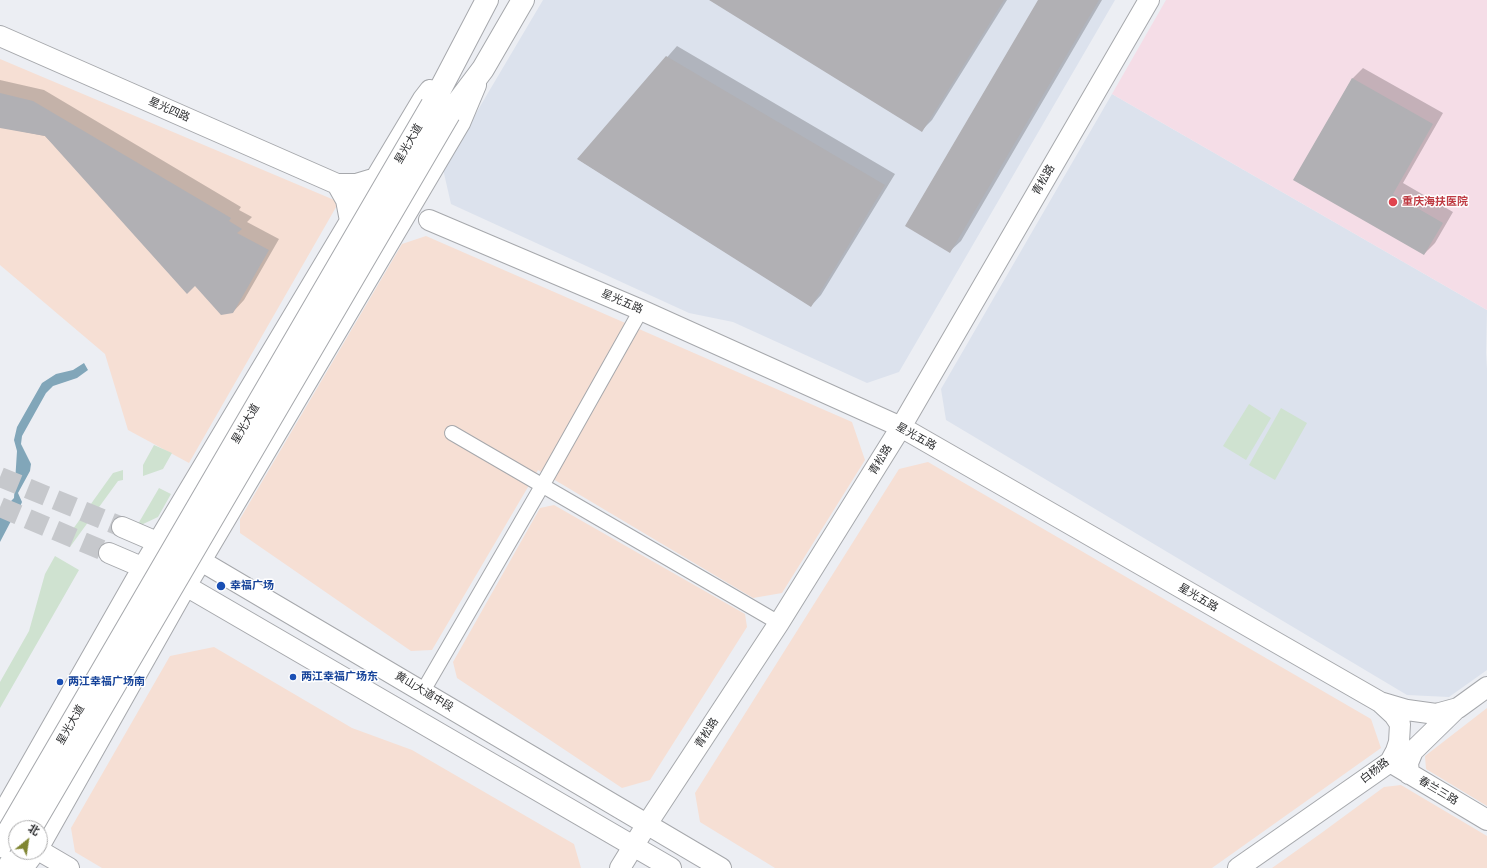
<!DOCTYPE html>
<meta charset="utf-8">
<style>
body{margin:0}
#map{position:relative;width:1487px;height:868px;overflow:hidden;background:#eceef3;font-family:Signika,"Noto Sans SC",sans-serif}
canvas{display:block}
.north{position:absolute;left:8px;top:820px;width:40px;height:40px;box-sizing:border-box;background:#fff;border:1px solid #ababac;border-radius:50%;rotate:30deg;font-size:11px;font-weight:700;line-height:16px;text-align:center;color:#2d2e30}
.north::after{content:'';display:block;margin:auto;width:14px;height:18px;background:#808632;clip-path:polygon(50% 0,100% 100%,50% 72%,0 100%)}
</style>
<div id="map">
<canvas width="1487" height="868"></canvas>
<div class="north">北</div>
</div>
<script>
const ctx = document.querySelector('canvas').getContext('2d');
ctx.lineJoin = 'round';
function fillPath(path, color) { ctx.fillStyle = color; ctx.fill(path, 'evenodd'); }
const shape = rows => new Path2D(rows.map(r => 'M' + r).join(''));
function strokePath(path, color, width, dash) { ctx.strokeStyle = color; ctx.lineWidth = width; ctx.lineCap = dash ? 'butt' : 'round'; ctx.setLineDash(dash || []); ctx.stroke(path); }
function drawText(font, color, halo, rows, align = 'center') {
  ctx.font = font + ' Signika,"Noto Sans SC",sans-serif'; ctx.lineWidth = 3; ctx.setLineDash([]); ctx.textBaseline = 'middle'; ctx.strokeStyle = halo; ctx.fillStyle = color; for (const [text, x, y, turn = 0] of rows) {
    ctx.save(); ctx.translate(x, y); ctx.rotate((+turn || 0) * Math.PI / 180); ctx.textAlign = isNaN(turn) ? turn : align; if (halo) ctx.strokeText(text, 0, 0); ctx.fillText(text, 0, 0); ctx.restore();
  }
}
const commercial = shape([
 [0,59,339,202,189,463,128,430,105,354,0,265],
 [426,236,852,422,865,460,782,593,753,598,538,470,432,650,411,651,240,533,240,519,402,244],
 [928,462,1371,719,1381,748,1212,868,775,868,700,822,695,793,899,469],
 [554,505,745,614,747,627,650,780,622,788,457,678,453,662,540,508],
 [214,647,352,728,412,750,574,844,581,868,102,868,75,852,71,828,170,656],
 [1487,708,1487,806,1426,769,1425,756],
 [1401,785,1487,836,1487,868,1272,868,1320,834,1384,787]
]);
const built = shape([
 [543,0,1115,0,899,372,867,383,733,322,689,313,451,204,443,169],
 [1112,94,1487,310,1486,353,1487,369,1487,670,1449,697,1407,695,946,420,941,389]
]);
const medical = shape([
 [1166,0,1487,0,1487,310,1112,94]
]);
const green = shape([
 [1249,404,1271,418,1246,460,1223,446],
 [1281,408,1307,423,1275,480,1249,465],
 [154,445,172,453,163,469,143,476,143,465],
 [123,470,123,480,118,481,70,547,63,543,113,473],
 [159,488,171,494,158,517,141,525,138,524],
 [55,556,79,570,0,708,0,682,29,631,45,574]
]);
const water = shape([
 [84,363,88,370,77,378,53,386,46,393,22,436,21,444,31,464,30,471,18,493,22,502,19,509,10,513,11,521,0,542,0,516,5,507,14,498,17,451,14,440,17,427,42,383,56,374,73,370]
]);
const shadow = shape([
 [712,0,1007,0,932,120,922,130],
 [1039,0,1102,0,961,241,950,251],
 [677,46,895,174,821,295,811,306,578,159],
 [1363,68,1443,113,1403,183,1453,212,1435,243,1424,254,1295,179,1353,78],
 [0,80,44,90,241,207,239,210,252,217,247,222,279,239,244,300,233,312,195,285,45,136,0,127]
]);
const building = shape([
 [709,0,1004,0,922,132],
 [1038,0,1099,0,950,253,905,226],
 [666,56,885,185,811,307,577,159],
 [1352,78,1433,124,1393,194,1443,223,1424,255,1293,180],
 [0,93,33,101,231,218,229,221,242,229,237,233,269,250,233,313,221,315,195,286,187,294,45,136,0,128]
]);
const secondaryTunnel = shape([
 [0,477,122,527],
 [0,507,109,553]
]);
const street = shape([
 [452,433,779,623],
 [423,691,542,486,641,310]
]);
const secondary = shape([
 [0,36,337,184],
 [429,220,641,310,901,427,1380,702],
 [350,221,346,200,337,184,356,184,376,178],
 [122,527,201,561,721,868],
 [109,553,186,586,671,868],
 [1390,762,1487,820],
 [1409,774,1408,763,1413,751,1456,709],
 [0,818,143,567,423,99,430,90],
 [40,845,186,586,460,123,476,85],
 [40,851,69,868],
 [23,868,35,852],
 [620,868,647,824,779,623,901,427,1149,0],
 [1238,868,1390,762,1396,751,1399,742,1400,724,1394,715,1380,702,1407,710,1436,714,1458,708,1487,687]
]);
const primary = shape([
 [432,105,487,0],
 [449,114,483,69,523,0],
 [8,868,17,852]
]);
const primaryBridge = shape([
 [31,828,449,114],
 [0,846,432,105]
]);
const markers = [
 [1393,202,5,"#e0444e"],
 [221,586,5,"#1a4fb4"],
 [293,677,4,"#1a4fb4"],
 [60,682,4,"#1a4fb4"]
];
const streetNames = [
 ["星光四路",169,110,24],
 ["星光大道",409,144,-60],
 ["青松路",1044,180,-60],
 ["星光五路",622,302,23],
 ["星光大道",246,424,-60],
 ["星光五路",916,437,29],
 ["青松路",881,460,-58],
 ["星光五路",1198,598,30],
 ["黄山大道中段",424,692,31],
 ["星光大道",71,725,-60],
 ["青松路",707,733,-57],
 ["白杨路",1375,771,-38],
 ["春兰三路",1438,791,31]
];
const healthNames = [
 ["重庆海扶医院",1402,202]
];
const transitNames = [
 ["幸福广场",230,586],
 ["两江幸福广场东",301,677],
 ["两江幸福广场南",68,682]
];
fillPath(commercial, '#f6dfd4');
fillPath(built, '#dce2ed');
fillPath(medical, '#f5dde7');
fillPath(green, '#cfe2d0');
fillPath(water, '#81a6b9');
fillPath(shadow, '#0003');
fillPath(building, '#b1b0b4');
strokePath(secondaryTunnel, '#c6c8cc', 20, [20, 10]);
strokePath(street, '#a6a8ac', 16);
strokePath(secondary, '#a6a8ac', 22);
strokePath(primary, '#a6a8ac', 24);
strokePath(street, '#fff', 14);
strokePath(secondary, '#fff', 20);
strokePath(primary, '#fff', 22);
strokePath(primaryBridge, '#a6a8ac', 24, []);
strokePath(primaryBridge, '#fff', 22);
for (const [x, y, r, color] of markers) { const dot = new Path2D(); dot.arc(x, y, r, 0, 2 * Math.PI); ctx.fillStyle = color; ctx.fill(dot); strokePath(dot, '#fff', 1.5); }
drawText('11px', '#2d2e30', '#fff', streetNames);
drawText('bold 11px', '#be3a42', '#fff', healthNames, 'left');
drawText('bold 11px', '#164399', '#fff', transitNames, 'left');
</script>
